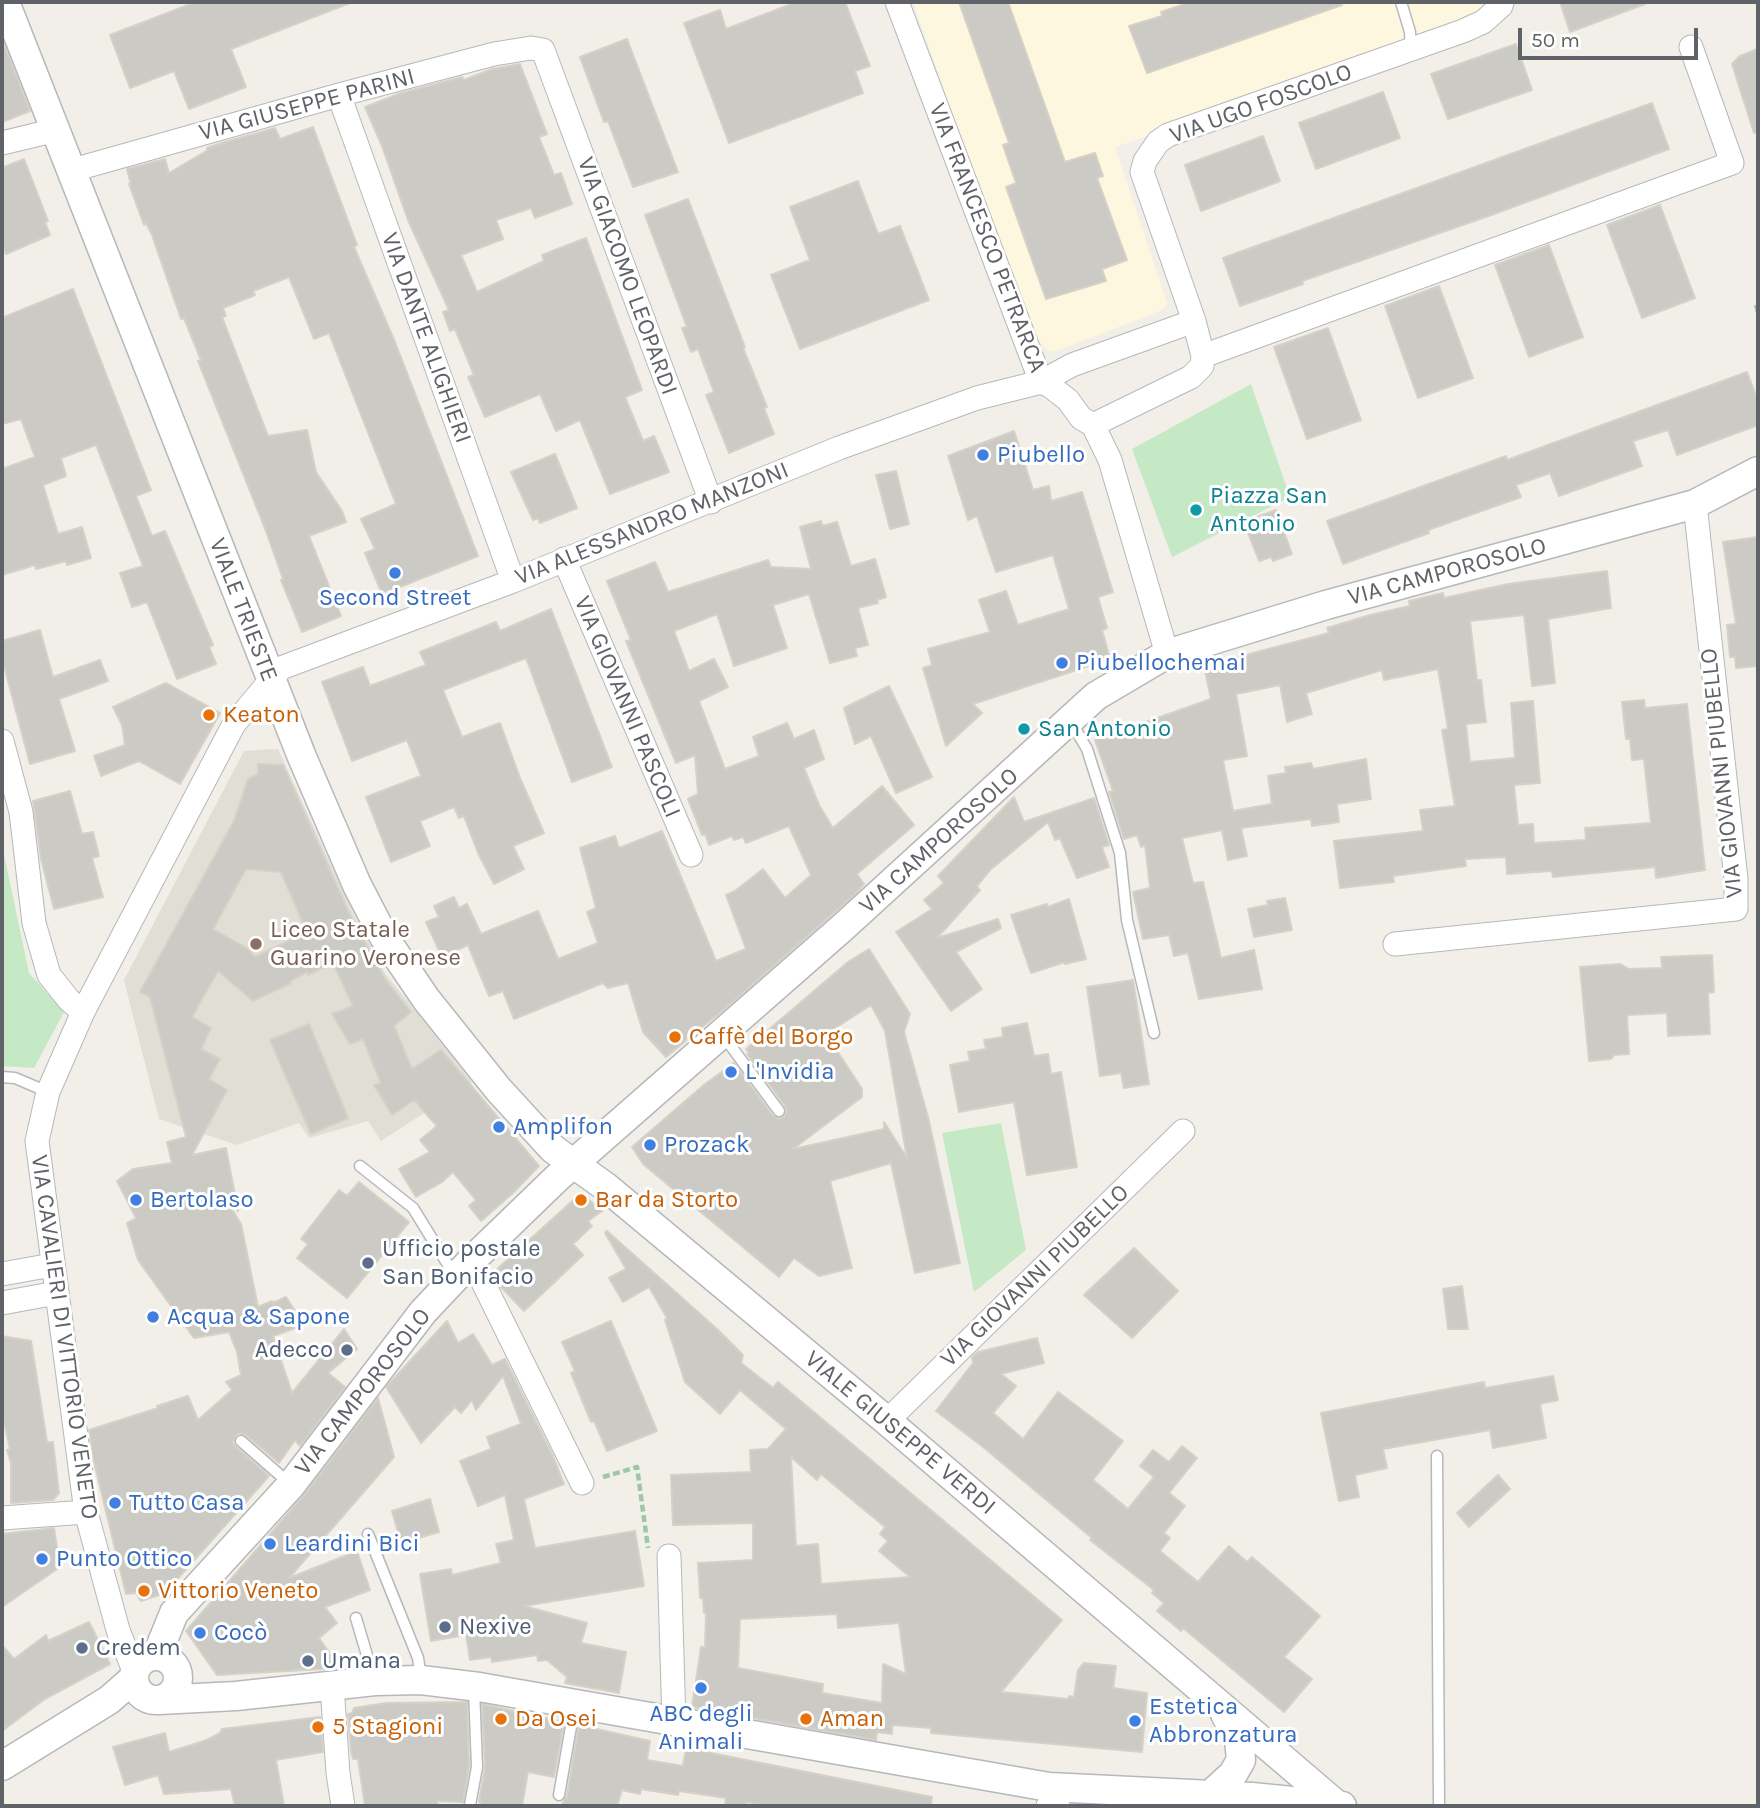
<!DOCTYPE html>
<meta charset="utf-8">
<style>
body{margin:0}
#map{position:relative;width:1760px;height:1808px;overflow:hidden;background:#f1efe8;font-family:Karla,sans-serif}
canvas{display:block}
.frame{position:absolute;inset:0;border:4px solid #5f6368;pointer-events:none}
.scale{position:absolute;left:1518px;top:28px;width:180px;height:32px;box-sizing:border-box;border:4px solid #5f6368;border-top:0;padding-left:9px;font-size:21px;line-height:24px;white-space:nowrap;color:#5f6368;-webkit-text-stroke:5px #fff;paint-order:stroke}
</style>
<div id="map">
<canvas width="1760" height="1808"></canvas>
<div class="frame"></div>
<div class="scale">50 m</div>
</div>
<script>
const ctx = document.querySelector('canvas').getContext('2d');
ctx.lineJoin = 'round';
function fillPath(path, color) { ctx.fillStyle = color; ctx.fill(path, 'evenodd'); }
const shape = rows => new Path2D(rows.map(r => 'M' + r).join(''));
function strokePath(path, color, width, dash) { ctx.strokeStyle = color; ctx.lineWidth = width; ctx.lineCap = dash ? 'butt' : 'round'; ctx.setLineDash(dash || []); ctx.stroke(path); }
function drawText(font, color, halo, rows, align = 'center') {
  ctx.font = font + ' Karla,sans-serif'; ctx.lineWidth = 6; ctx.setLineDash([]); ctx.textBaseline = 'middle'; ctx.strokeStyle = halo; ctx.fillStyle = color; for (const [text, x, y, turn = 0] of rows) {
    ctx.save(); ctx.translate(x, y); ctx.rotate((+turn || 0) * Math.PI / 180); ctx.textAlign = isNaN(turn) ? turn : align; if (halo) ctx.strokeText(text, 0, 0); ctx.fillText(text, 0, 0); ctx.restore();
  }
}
const commercial = shape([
 [913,2,1482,2,1480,11,1464,21,1427,37,1115,147,1167,303,1162,310,1059,350,1049,351,1037,339,1006,263]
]);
const education = shape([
 [278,749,354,915,385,973,472,1082,381,1141,368,1121,309,1138,299,1123,237,1145,159,1119,124,980,244,751]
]);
const green = shape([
 [1251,384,1290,497,1172,557,1132,449],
 [2,845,29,973,64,1012,34,1068,2,1066],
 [1001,1123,1026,1250,974,1292,942,1133]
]);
const building = shape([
 [196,2,350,2,350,3,231,49,246,87,189,109,174,71,130,88,110,35,196,2],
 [797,2,845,2,870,66,855,71,863,93,729,143,684,23,720,10,726,29,797,2],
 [959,2,1008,2,1065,162,1095,153,1103,176,1097,178,1127,260,1102,269,1106,281,1046,299,1006,187,1016,183,1003,145,1009,143,959,2],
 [1191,2,1341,2,1342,5,1147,73,1129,26,1162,16,1161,12,1191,2],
 [1560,2,1645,2,1645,4,1570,32,1560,2],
 [2,39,30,111,2,122,2,39],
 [627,39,678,172,633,187,608,121,604,122,580,57,627,39],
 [1516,44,1532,90,1448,119,1431,74,1516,44],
 [1758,49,1758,132,1754,133,1732,64,1740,56,1758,49],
 [520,64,547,134,539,137,554,175,561,173,572,204,535,218,531,208,496,220,503,239,461,255,477,292,544,261,542,255,586,238,642,390,625,397,643,441,654,436,669,472,610,494,580,420,556,431,540,394,485,417,468,377,474,375,455,329,450,331,443,312,449,310,408,220,382,146,365,107,401,93,462,77,464,80,492,69,520,64],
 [1383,92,1400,138,1316,169,1299,123,1383,92],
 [1652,103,1669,149,1497,213,1302,281,1303,284,1240,306,1223,258,1652,103],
 [313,127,357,245,354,247,395,342,478,556,382,594,365,553,375,549,361,519,396,504,329,333,314,339,289,277,253,291,255,295,223,308,226,316,222,317,268,436,307,430,316,472,342,511,346,522,309,536,341,616,302,632,281,580,283,579,266,531,198,361,201,360,184,318,181,319,152,235,146,223,144,225,129,184,131,185,127,169,165,159,169,173,208,150,207,148,218,144,275,128,280,139,313,127],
 [1263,136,1280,181,1201,211,1185,165,1263,136],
 [24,159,48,221,45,222,50,235,6,254,2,244,2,168,24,159],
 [858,181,878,234,900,226,929,300,800,349,771,275,810,260,790,207,858,181],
 [688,199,745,347,743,348,767,407,764,408,774,434,729,453,706,395,714,392,698,349,691,352,682,328,687,327,645,215,688,199],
 [1660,205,1695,298,1642,318,1607,225,1660,205],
 [1549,245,1583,337,1529,357,1495,265,1549,245],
 [1439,286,1473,378,1418,398,1385,306,1439,286],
 [73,289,151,490,136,496,152,536,165,531,213,645,209,647,216,664,177,679,147,602,132,607,120,573,143,566,96,445,61,458,66,476,43,485,58,534,82,527,91,558,67,565,66,561,36,569,35,565,2,575,2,469,35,457,21,419,2,424,2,318,73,289],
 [1328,328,1361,420,1307,439,1274,347,1328,328],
 [1747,372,1758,401,1758,425,1677,455,1668,430,1633,441,1642,466,1559,496,1550,473,1516,485,1521,497,1428,530,1429,533,1343,564,1327,521,1506,456,1507,460,1747,372],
 [1014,431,1033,490,1049,486,1051,501,1082,492,1113,592,1098,597,1107,628,1102,630,1110,659,973,704,982,713,946,746,923,668,932,665,928,649,990,632,979,600,1006,591,1018,625,1069,609,1053,555,996,572,977,516,968,520,948,456,1014,431],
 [555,454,577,508,540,523,538,518,533,520,511,472,555,454],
 [896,471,909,524,890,529,876,475,896,471],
 [1276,510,1292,554,1273,561,1271,557,1259,561,1246,528,1259,523,1257,517,1276,510],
 [821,521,823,526,837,522,851,566,875,559,886,597,877,600,878,603,858,608,868,645,855,648,857,656,830,663,809,594,773,605,787,648,734,666,717,614,674,631,689,671,714,659,728,687,699,701,725,769,759,756,753,737,787,723,794,739,814,730,824,759,804,768,819,805,833,828,882,786,914,825,857,874,864,884,854,895,729,1005,666,1057,643,1032,628,983,608,988,603,983,514,1019,503,991,489,996,468,945,442,957,426,922,439,917,434,906,454,897,459,908,467,904,481,934,538,911,558,959,598,943,587,912,596,908,580,848,615,836,619,848,662,831,716,961,746,949,726,895,735,891,763,869,785,898,811,875,789,826,746,843,743,837,734,840,732,836,709,845,705,834,702,835,688,799,698,794,695,755,676,763,626,641,631,640,607,581,655,562,668,592,768,560,771,567,811,569,800,527,821,521],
 [1758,537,1758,666,1736,668,1735,657,1730,657,1727,625,1736,624,1723,542,1758,537],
 [1607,571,1611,608,1548,619,1555,683,1532,686,1524,615,1470,621,1477,680,1481,680,1486,722,1466,724,1470,762,1515,758,1511,703,1533,701,1540,783,1514,785,1518,825,1533,824,1534,843,1586,840,1585,828,1651,823,1644,759,1632,760,1630,739,1626,739,1622,702,1644,700,1645,708,1687,704,1705,870,1656,878,1655,867,1553,877,1552,871,1507,874,1506,857,1465,859,1466,866,1393,876,1394,882,1340,888,1334,841,1423,831,1420,810,1455,806,1442,730,1448,729,1438,669,1384,680,1382,670,1306,693,1312,714,1287,722,1280,685,1236,694,1247,756,1223,760,1233,811,1272,804,1268,776,1286,773,1285,767,1311,763,1313,769,1366,759,1371,799,1337,804,1339,822,1312,826,1311,819,1241,828,1247,856,1228,860,1222,830,1182,838,1193,883,1203,882,1221,958,1254,950,1262,989,1199,999,1188,953,1174,956,1169,935,1143,939,1133,892,1150,888,1145,845,1141,847,1137,835,1124,839,1109,792,1113,791,1095,740,1211,699,1204,666,1329,633,1327,628,1370,615,1410,606,1409,601,1443,593,1444,598,1508,584,1607,571],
 [551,609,612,767,572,782,526,658,443,690,462,737,500,723,520,778,544,833,513,846,524,869,494,884,478,853,464,816,459,818,454,807,420,821,430,846,391,862,366,797,421,776,407,740,352,761,322,682,363,667,370,686,426,665,420,652,496,622,500,631,551,609],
 [40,630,53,677,100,660,108,681,59,699,75,751,30,764,2,658,2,641,40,630],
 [166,683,220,713,180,784,139,761,101,776,94,756,125,745,122,725,113,707,166,683],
 [889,686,932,777,896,793,871,736,855,744,844,708,889,686],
 [258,764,283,765,350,915,385,979,411,1012,394,1026,412,1069,441,1050,539,1166,513,1193,481,1221,469,1206,476,1200,453,1172,442,1182,416,1197,399,1169,430,1152,420,1140,437,1126,414,1100,392,1115,374,1085,381,1083,363,1039,350,1044,332,1014,353,1006,333,963,308,975,307,972,290,981,291,983,253,1001,218,971,192,1017,211,1028,201,1049,220,1059,209,1079,227,1090,192,1155,226,1148,238,1211,227,1201,241,1224,258,1307,272,1301,273,1303,286,1297,304,1325,273,1336,292,1393,344,1329,357,1349,328,1373,345,1387,300,1446,295,1440,279,1463,246,1435,239,1433,235,1436,233,1443,236,1447,269,1476,165,1593,141,1601,136,1593,126,1594,93,1458,89,1430,158,1408,157,1406,188,1396,198,1420,232,1390,226,1382,241,1375,237,1352,229,1332,194,1338,138,1260,127,1223,136,1218,117,1181,133,1169,172,1163,167,1142,186,1137,150,997,140,992,234,821,248,779,258,774,258,764],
 [246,869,281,872,307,932,255,957,248,949,213,929,246,869],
 [70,791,82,834,93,832,99,856,92,858,103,897,54,909,41,859,33,801,70,791],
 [1014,797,1024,822,1094,798,1109,845,1102,847,1109,867,1077,878,1060,838,1055,840,1048,822,990,870,977,886,980,890,937,938,998,919,1001,928,956,952,982,989,951,1011,896,932,932,909,924,900,944,883,938,876,1014,797],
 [1285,898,1292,930,1254,937,1248,909,1268,905,1267,901,1285,898],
 [1069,899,1086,959,1065,964,1065,962,1031,973,1011,915,1047,904,1048,907,1069,899],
 [869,949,910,1014,904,1032,928,1117,960,1263,915,1273,891,1163,830,1181,852,1268,819,1276,794,1258,779,1277,643,1164,632,1147,705,1084,734,1063,773,1116,779,1119,784,1117,787,1111,785,1106,747,1054,749,1053,746,1049,848,962,869,949],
 [871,1005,885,1031,907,1158,884,1122,884,1129,793,1149,862,1097,862,1089,826,1034,871,1005],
 [1712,955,1714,992,1708,993,1710,1034,1668,1036,1667,1013,1627,1015,1629,1054,1614,1055,1611,1059,1589,1061,1580,967,1620,964,1629,969,1662,968,1661,957,1712,955],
 [1133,980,1149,1084,1124,1088,1121,1073,1100,1076,1087,987,1133,980],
 [1027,1023,1034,1056,1048,1054,1051,1074,1061,1072,1077,1167,1027,1175,1014,1102,959,1112,950,1065,970,1061,968,1052,986,1049,984,1040,1003,1037,1002,1028,1027,1023],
 [309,1024,348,1118,311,1134,270,1040,309,1024],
 [359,1182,409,1222,347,1298,297,1258,308,1244,301,1239,339,1190,347,1196,359,1182],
 [581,1193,602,1211,588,1221,592,1226,573,1244,583,1255,524,1311,500,1286,494,1272,581,1193],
 [607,1231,717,1329,743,1355,741,1363,773,1388,778,1382,1062,1620,1001,1692,1068,1699,1069,1696,1074,1697,1078,1670,1084,1663,1116,1666,1113,1688,1147,1693,1142,1752,931,1733,931,1728,892,1725,892,1734,877,1732,876,1740,692,1707,701,1647,705,1647,706,1613,704,1613,703,1598,700,1598,698,1563,753,1560,753,1523,673,1525,671,1475,751,1472,750,1450,768,1449,786,1429,740,1390,720,1414,685,1382,665,1320,667,1318,649,1287,623,1302,609,1278,626,1269,605,1233,607,1231],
 [791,1457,817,1480,821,1474,885,1527,880,1534,888,1541,879,1551,910,1577,821,1584,818,1544,796,1546,791,1457],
 [837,1614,838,1628,899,1623,906,1674,883,1664,882,1703,822,1693,823,1684,738,1668,740,1619,837,1614],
 [1134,1248,1178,1291,1132,1338,1084,1295,1134,1248],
 [1462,1286,1468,1329,1448,1329,1443,1289,1462,1286],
 [447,1321,458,1343,473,1334,492,1365,505,1359,553,1456,564,1484,524,1499,535,1548,635,1531,644,1586,524,1606,587,1623,581,1643,626,1652,619,1693,565,1683,567,1677,547,1660,538,1661,537,1655,492,1662,491,1657,470,1660,466,1635,431,1641,420,1574,451,1569,452,1575,501,1563,496,1544,514,1540,505,1495,478,1506,460,1461,491,1449,487,1437,521,1424,503,1376,476,1410,472,1400,461,1413,455,1407,421,1443,386,1387,447,1321],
 [611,1321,657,1431,607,1451,594,1421,591,1422,571,1373,575,1371,562,1342,611,1321],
 [2,1336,31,1341,47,1442,53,1442,59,1493,53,1500,11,1503,11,1463,7,1450,10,1449,2,1412,2,1336],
 [1037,1338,1044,1363,1001,1374,1016,1386,993,1413,1023,1439,1058,1392,1123,1441,1093,1480,1128,1509,1154,1477,1140,1466,1153,1450,1169,1462,1182,1446,1197,1458,1169,1493,1185,1506,1164,1533,1170,1538,1160,1551,1198,1582,1229,1546,1247,1562,1252,1557,1320,1616,1284,1657,1312,1679,1284,1712,1183,1628,1181,1631,1157,1611,1164,1603,1152,1593,1154,1590,1090,1540,1092,1538,983,1447,936,1411,973,1363,972,1357,978,1352,1037,1338],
 [1553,1376,1558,1400,1540,1404,1546,1438,1493,1448,1490,1430,1383,1449,1387,1468,1355,1475,1359,1497,1339,1501,1321,1413,1484,1382,1485,1388,1553,1376],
 [378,1398,394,1457,289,1578,357,1551,370,1590,325,1607,337,1623,319,1638,340,1668,217,1675,186,1631,304,1495,378,1398],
 [1498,1475,1510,1489,1469,1527,1457,1513,1498,1475],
 [430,1499,439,1532,401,1543,392,1511,430,1499],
 [54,1528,60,1567,2,1607,2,1534,54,1528],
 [89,1622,110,1664,45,1699,2,1731,2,1645,14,1659,46,1635,48,1641,89,1622],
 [467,1702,469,1766,463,1802,437,1801,438,1806,365,1806,358,1759,353,1759,351,1751,348,1714,352,1713,354,1708,386,1703,467,1702],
 [482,1704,564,1722,554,1777,528,1772,522,1806,480,1806,481,1802,479,1802,485,1767,482,1704],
 [320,1717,323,1752,276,1760,284,1806,235,1806,231,1789,164,1794,158,1775,125,1785,113,1747,165,1733,169,1752,207,1740,220,1733,222,1729,320,1717],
 [579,1725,650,1741,647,1760,683,1766,686,1748,932,1797,931,1806,770,1806,746,1802,746,1806,725,1806,726,1798,679,1791,678,1795,641,1789,640,1794,622,1790,617,1806,561,1806,567,1796,579,1725]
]);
const path = shape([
 [1756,305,1758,312],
 [603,1477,637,1467,648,1548]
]);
const service = shape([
 [1401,2,1410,32,1411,50],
 [1070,720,1087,749,1120,853,1127,920,1154,1033],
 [722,1034,779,1111],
 [2,1077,15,1078,48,1092],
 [360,1166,413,1208,455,1276],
 [241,1441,289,1483],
 [1437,1456,1439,1806],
 [368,1534,418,1658,421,1679],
 [356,1618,374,1679],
 [559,1795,575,1704],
 [470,1805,477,1767,474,1689]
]);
const minor = shape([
 [897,2,1041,382,1050,386,1068,400,1081,418,1093,425,1110,460,1167,654],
 [339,95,513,581],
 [2,143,56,130],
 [73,170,339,95,494,54,531,48,543,50,711,502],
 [1203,356,1732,163,1691,47],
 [1093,425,1191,377,1202,366,1203,356,1194,321,1142,172,1145,161,1158,142,1168,135,1463,31,1483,22,1501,6,1502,2],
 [564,559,691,855],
 [2,741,21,812,34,923,49,975,69,1000,83,1012],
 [1395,944,1736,909,1736,879,1695,504],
 [472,1260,582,1483],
 [2,1274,52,1265],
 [2,1303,56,1293],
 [887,1421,1183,1131],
 [2,1518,86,1512],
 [669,1556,674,1722],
 [134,1671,118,1630,86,1512,37,1141,48,1092,83,1012,234,724,281,668,513,581,839,448,977,398,1041,382,1072,365,1194,321],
 [332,1686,338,1773,343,1806],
 [1048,1806,1058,1806]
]);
const tertiary = shape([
 [5,2,302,757,357,885,384,937,426,999,498,1089,553,1149,606,1187,887,1421,1338,1806],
 [157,1655,174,1613,291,1485,423,1312,472,1260,558,1177,842,928,1096,696,1167,654,1326,605,1695,504,1758,471],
 '134 1678a22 22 0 1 1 44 0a22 22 0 1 1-44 0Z',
 [159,1700,236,1696,375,1681,421,1680,479,1687,1049,1787,1252,1797,1342,1806],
 [2,1766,109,1700,133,1679],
 [1210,1795,1233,1774,1241,1760,1239,1740,1225,1714]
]);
const markers = [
 [983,455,7,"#3f7fe0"],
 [1196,510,7,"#0f9aa8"],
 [395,573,7,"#3f7fe0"],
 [1062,663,7,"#3f7fe0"],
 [209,715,7,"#e8710a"],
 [1024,729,7,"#0f9aa8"],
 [256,944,7,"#8d6e63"],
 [675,1037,7,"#e8710a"],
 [731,1072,7,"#3f7fe0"],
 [499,1127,7,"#3f7fe0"],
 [650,1145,7,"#3f7fe0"],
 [136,1200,7,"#3f7fe0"],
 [581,1200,7,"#e8710a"],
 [368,1263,7,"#5c6f8a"],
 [153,1317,7,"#3f7fe0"],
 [347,1350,7,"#5c6f8a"],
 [115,1503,7,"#3f7fe0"],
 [270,1544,7,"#3f7fe0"],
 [42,1559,7,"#3f7fe0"],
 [144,1591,7,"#e8710a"],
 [445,1627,7,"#5c6f8a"],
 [200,1633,7,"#3f7fe0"],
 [82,1648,7,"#5c6f8a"],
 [308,1661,7,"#5c6f8a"],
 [701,1688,7,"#3f7fe0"],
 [501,1719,7,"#e8710a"],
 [806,1719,7,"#e8710a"],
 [1135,1721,7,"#3f7fe0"],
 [318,1727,7,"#e8710a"]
];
const streetNames = [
 ["VIA UGO FOSCOLO",1261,104,-20],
 ["VIA GIUSEPPE PARINI",307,105,-15],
 ["VIA FRANCESCO PETRARCA",987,238,69],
 ["VIA GIACOMO LEOPARDI",627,276,70],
 ["VIA DANTE ALIGHIERI",426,338,70],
 ["VIA ALESSANDRO MANZONI",652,524,-22],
 ["VIA CAMPOROSOLO",1447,572,-15],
 ["VIALE TRIESTE",243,610,69],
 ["VIA GIOVANNI PASCOLI",627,707,67],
 ["VIA GIOVANNI PIUBELLO",1722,773,-96],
 ["VIA CAMPOROSOLO",939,841,-42],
 ["VIA GIOVANNI PIUBELLO",1035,1276,-44],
 ["VIA CAVALIERI DI VITTORIO VENETO",64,1337,82],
 ["VIA CAMPOROSOLO",363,1392,-52],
 ["VIALE GIUSEPPE VERDI",900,1433,40]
];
const shopNames = [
 ["Piubello",997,455],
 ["Second Street",395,598,"center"],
 ["Piubellochemai",1076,663],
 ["L'Invidia",745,1072],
 ["Amplifon",513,1127],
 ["Prozack",664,1145],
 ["Bertolaso",150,1200],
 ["Acqua & Sapone",167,1317],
 ["Tutto Casa",129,1503],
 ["Leardini Bici",284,1544],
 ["Punto Ottico",56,1559],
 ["Cocò",214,1633],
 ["Estetica",1149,1707],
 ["Abbronzatura",1149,1735],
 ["ABC degli",701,1714,"center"],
 ["Animali",701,1742,"center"]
];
const cultureNames = [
 ["Piazza San",1210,496],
 ["Antonio",1210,524],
 ["San Antonio",1038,729]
];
const foodNames = [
 ["Keaton",223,715],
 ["Caffè del Borgo",689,1037],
 ["Bar da Storto",595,1200],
 ["Vittorio Veneto",158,1591],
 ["Da Osei",515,1719],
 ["Aman",820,1719],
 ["5 Stagioni",332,1727]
];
const educationNames = [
 ["Liceo Statale",270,930],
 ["Guarino Veronese",270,958]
];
const serviceNames = [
 ["Ufficio postale",382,1249],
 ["San Bonifacio",382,1277],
 ["Adecco",333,1350,"right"],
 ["Nexive",459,1627],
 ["Credem",96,1648],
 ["Umana",322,1661]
];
fillPath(commercial, '#fef7e0');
fillPath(education, '#e1ded6');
fillPath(green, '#c5e8c5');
fillPath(building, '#cccac5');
strokePath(building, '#d6d1c6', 2);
strokePath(service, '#b5b8bc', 13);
strokePath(minor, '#b5b8bc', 25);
strokePath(tertiary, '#b5b8bc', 31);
strokePath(path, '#9cc7a9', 4.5, [7, 3.5]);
strokePath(service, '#fff', 10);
strokePath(minor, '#fff', 23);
strokePath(tertiary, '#fff', 28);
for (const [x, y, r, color] of markers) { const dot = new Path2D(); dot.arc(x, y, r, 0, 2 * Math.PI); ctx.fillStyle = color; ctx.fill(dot); strokePath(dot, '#fff', 2.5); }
drawText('24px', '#5f6368', '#fff', streetNames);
drawText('24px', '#366cbe', '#fff', shopNames, 'left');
drawText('24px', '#0d838f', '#fff', cultureNames, 'left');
drawText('24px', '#c56008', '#fff', foodNames, 'left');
drawText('24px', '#785e54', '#fff', educationNames, 'left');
drawText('24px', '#4e5e75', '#fff', serviceNames, 'left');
</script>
